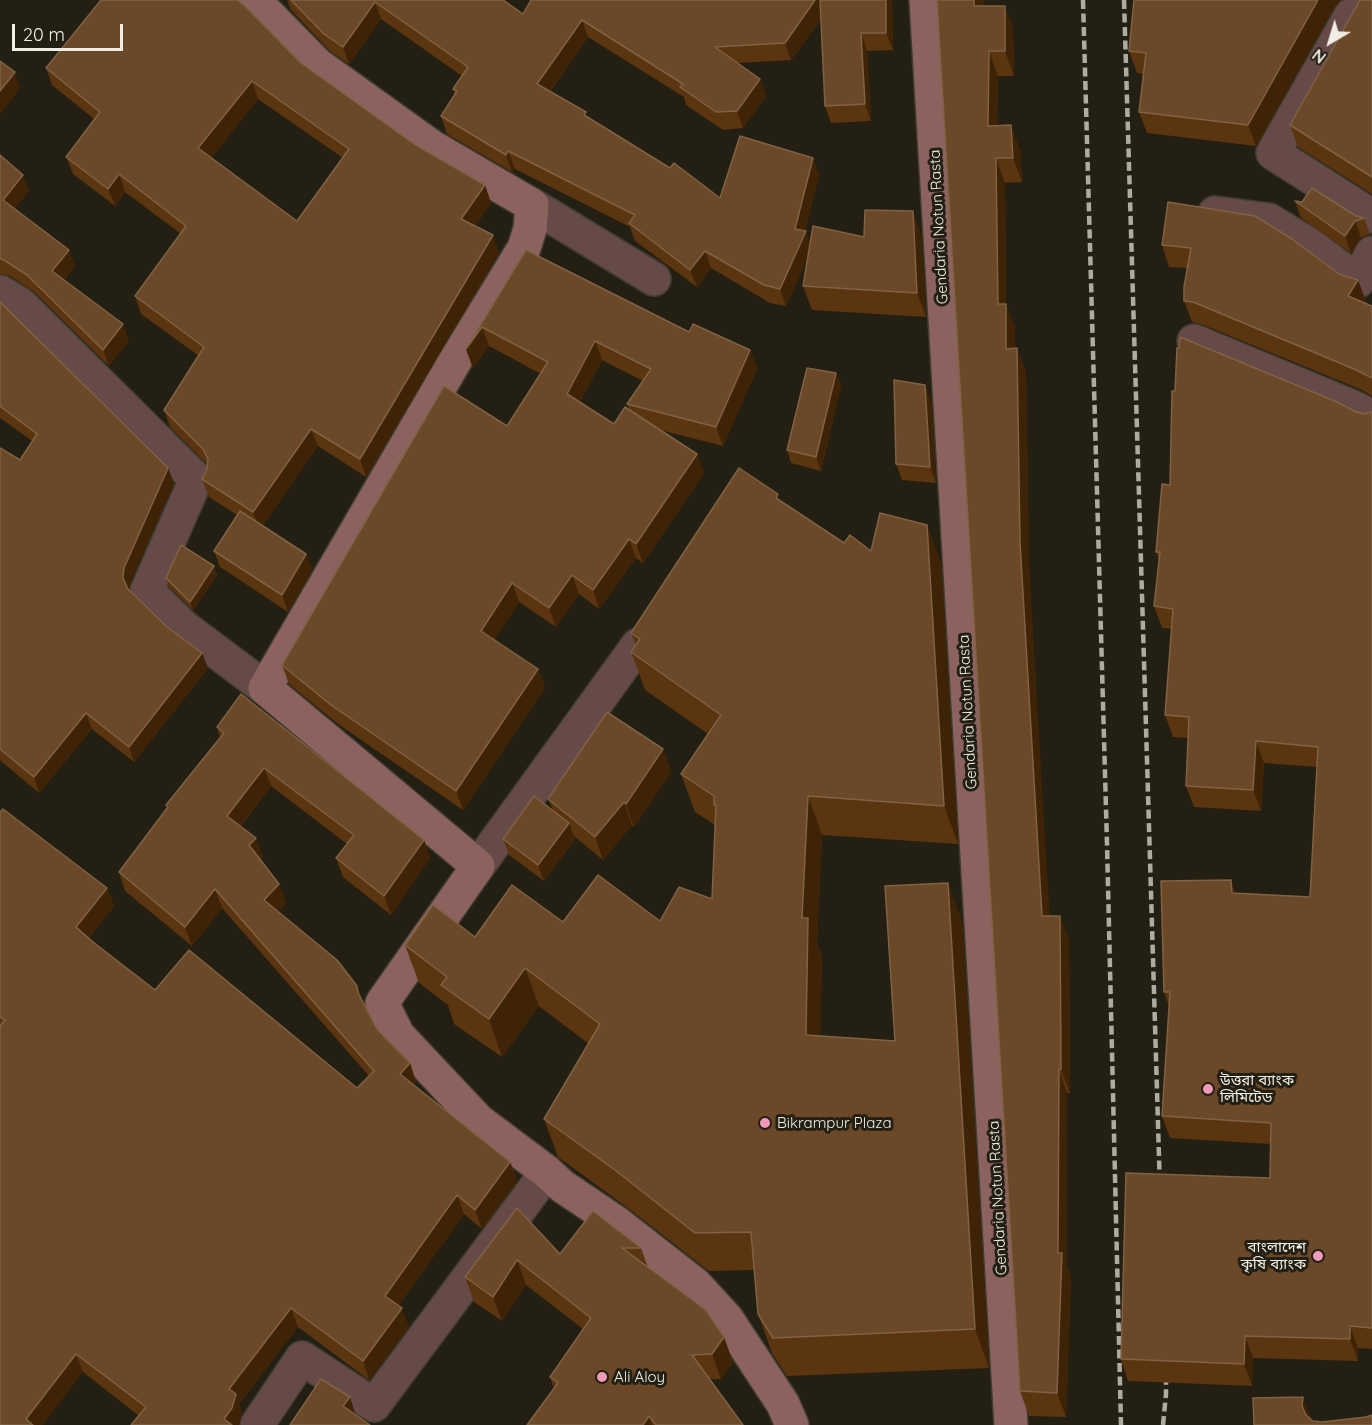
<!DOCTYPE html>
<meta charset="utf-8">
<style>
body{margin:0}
#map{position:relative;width:1372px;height:1425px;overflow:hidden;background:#231f12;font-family:Quicksand,sans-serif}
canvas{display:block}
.north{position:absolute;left:1300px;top:12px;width:60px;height:60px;-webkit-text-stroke:4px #231f12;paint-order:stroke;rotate:218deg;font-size:16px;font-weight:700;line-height:24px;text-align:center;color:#f0ede4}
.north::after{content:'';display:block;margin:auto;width:21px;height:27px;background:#f0ede4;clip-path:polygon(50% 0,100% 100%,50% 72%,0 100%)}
.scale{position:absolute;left:12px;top:24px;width:111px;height:27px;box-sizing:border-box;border:3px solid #f0ede4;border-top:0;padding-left:8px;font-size:18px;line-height:21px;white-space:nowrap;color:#f0ede4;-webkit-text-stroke:4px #231f12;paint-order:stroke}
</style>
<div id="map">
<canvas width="1372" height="1425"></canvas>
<div class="north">N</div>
<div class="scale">20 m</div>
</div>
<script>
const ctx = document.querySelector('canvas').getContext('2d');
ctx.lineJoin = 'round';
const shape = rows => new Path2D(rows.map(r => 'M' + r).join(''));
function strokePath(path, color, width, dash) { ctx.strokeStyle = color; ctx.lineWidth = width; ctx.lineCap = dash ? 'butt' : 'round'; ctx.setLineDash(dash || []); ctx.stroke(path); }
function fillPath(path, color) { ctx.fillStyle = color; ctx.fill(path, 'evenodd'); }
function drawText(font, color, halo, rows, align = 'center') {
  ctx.font = font + ' Quicksand,"Noto Sans Bengali",sans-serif'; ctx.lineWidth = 6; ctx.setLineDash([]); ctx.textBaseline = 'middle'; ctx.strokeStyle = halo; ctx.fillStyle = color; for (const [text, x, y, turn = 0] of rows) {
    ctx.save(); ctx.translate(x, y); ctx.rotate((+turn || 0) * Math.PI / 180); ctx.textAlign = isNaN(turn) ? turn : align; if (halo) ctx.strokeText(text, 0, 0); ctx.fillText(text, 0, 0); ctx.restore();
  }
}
const street = shape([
 [1351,15,1273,153,1372,216],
 [532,205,654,279],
 [1215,213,1269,220,1310,245,1358,281,1372,253],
 [0,292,20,304,196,479,147,591,185,628,265,688],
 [1194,341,1353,407,1372,417],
 [478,866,638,645],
 [257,1425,302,1358,374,1405,547,1172]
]);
const secondary = shape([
 [254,0,318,65,431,146,532,205,530,229,524,248,455,361,265,688,478,866,382,1003,398,1035,479,1121,547,1172,562,1186,617,1223,695,1284,727,1319,783,1404,792,1425],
 [926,0,1011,1425]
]);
const rail = shape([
 [1083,0,1107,844,1121,1425],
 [1124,0,1160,1190],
 [1163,1425,1166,1394,1166,1367]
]);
const wall = shape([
 [287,0,503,0,523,14,892,0,893,50,867,51,871,121,831,123,825,106,821,19,791,60,738,63,760,79,766,96,743,128,723,130,686,105,684,97,588,37,550,92,587,117,720,198,819,175,805,231,810,242,864,237,921,235,926,317,812,310,803,286,807,259,786,306,770,303,711,268,697,287,635,241,630,227,515,169,512,172,447,134,441,116,455,94,453,89,462,76,381,19,349,64,330,51,291,10],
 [937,0,984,0,984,6,1005,6,1013,30,1014,76,998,76,997,125,1020,149,1022,182,1005,183,1006,304,1015,329,1015,348,1017,348,1026,373,1029,567,1049,916,1060,916,1069,941,1070,1093,1067,1093,1067,1267,1071,1277,1066,1417,1029,1416,1020,1391],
 [1372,0,1372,194,1298,147,1290,125,1360,2],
 [1335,6,1256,146,1147,133,1139,112,1144,74,1137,73,1129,51],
 [301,63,414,144,485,185,491,203,475,226,499,253,366,477,318,446,262,526,306,554,312,570,288,612,220,567,214,551,237,515,209,497,202,479,207,469,207,464,170,427,164,410,199,356,141,314,135,296,181,234,125,192,115,206,73,174,66,157,94,119,52,85,46,68],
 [258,99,343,158,297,221,211,158],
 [0,155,29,191,14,209,75,266,64,280,129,340,109,366,33,291,10,276,0,274],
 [1295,201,1364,218,1370,234,1361,238,1351,253,1301,218],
 [1168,202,1366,301,1365,303,1372,306,1372,396,1362,390,1201,324,1192,322,1184,301,1188,268,1169,267,1162,245],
 [526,250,689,332,750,350,757,369,723,446,660,430,697,454,704,473,643,563,636,558,599,609,579,594,556,627,519,602,494,640,538,669,545,688,463,810,338,724,289,684,282,665,507,426,541,374,489,346,473,368,466,349],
 [602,360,643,381,627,404,629,409,614,424,580,402],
 [0,302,174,483,130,583,129,590,208,668,134,762,92,729,39,793,0,760,0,448,20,460,32,441,0,418],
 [836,373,841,386,821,471,791,463,787,450],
 [925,385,931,401,936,483,902,480,896,464],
 [1356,412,1365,414,1372,412,1372,1349,1358,1348,1358,1361,1253,1358,1252,1386,1128,1381,1121,1359,1270,1178,1271,1144,1170,1138,1162,1116,1169,1006,1164,992,1236,893,1310,897,1317,767,1264,763,1261,811,1194,807,1186,786,1188,738,1173,737,1165,715,1172,629,1162,628,1154,606,1159,561,1156,552,1170,485],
 [781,501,844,543,871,551,927,525,941,564,958,844,822,835,817,943,822,957,820,1036,895,1041,962,921,989,1368,787,1376,772,1353,758,1314,754,1270,709,1271,628,1208,558,1157,544,1119,589,1044,539,1006,502,1057,454,1024,448,1005,419,983,405,945,475,937,563,922,660,921,712,899,715,825,695,812,681,774,708,734,645,690,631,652,636,645,631,633],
 [214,566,217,575,193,610,169,587,166,578],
 [217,727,424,840,430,858,391,915,343,877,336,858,347,844,271,786,241,826,256,838,263,857,260,860,279,884,286,903,278,911,357,986,362,999,377,1029,410,1063,416,1082,414,1085,510,1162,517,1181,482,1229,464,1214,398,1306,409,1327,369,1380,298,1327,239,1404,242,1413,139,1416,83,1372,0,1425,0,812,107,888,114,906,89,938,155,990,357,1088,369,1076,222,908,192,946,125,891,119,872,167,808,166,805,220,737],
 [663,749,671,772,634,827,632,825,603,860,574,836,575,839,544,881,509,855,503,839,553,810,548,799],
 [517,1208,560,1254,593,1211,641,1248,648,1268,733,1362,721,1379,710,1379,743,1425,527,1425,554,1389,550,1377,583,1329,526,1285,502,1321,474,1302,465,1277]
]);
const shadedWall = shape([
 [815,0,822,0,826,11,791,60,785,43],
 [886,0,892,0,893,50,886,33],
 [974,0,984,0,983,30,974,6],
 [1318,0,1341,0,1335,6,1256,146,1248,125],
 [375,2,381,19,349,64,343,47],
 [1005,6,1013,30,1014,76,1005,51],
 [582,20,588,37,543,101,537,84],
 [861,33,867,51,871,121,865,104],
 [989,51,998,76,996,150,988,126],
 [15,72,20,88,0,115,0,91],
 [760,79,766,96,743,128,737,111],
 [252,81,258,99,205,166,198,148],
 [1011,125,1020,149,1022,182,1013,158],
 [508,151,515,169,512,172,506,155],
 [813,158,819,175,804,236,806,231,812,248,786,306,780,289],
 [996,158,1005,183,1006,324,1006,304,1015,329,1015,373,1006,349,998,304],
 [119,174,125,192,115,206,108,189],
 [23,175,29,191,9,216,3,200],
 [485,185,491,203,468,237,461,219],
 [913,211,921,235,926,317,917,293],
 [1355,221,1361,238,1351,253,1345,236],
 [493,235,499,253,366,477,360,459],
 [69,250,75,266,58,287,52,271],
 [705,251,711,268,697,287,690,270],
 [1358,280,1366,301,1356,317,1348,296],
 [123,324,129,340,109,366,103,350],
 [482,327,489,346,473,368,466,349],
 [595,341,602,360,574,413,567,394],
 [1017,348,1026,373,1029,567,1051,940,1042,916,1020,542],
 [750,350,757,369,723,446,716,427],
 [836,373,841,386,821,471,816,457],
 [925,385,931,401,936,483,930,467],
 [311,429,318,446,260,530,253,512],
 [697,454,704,473,643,563,636,544],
 [168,468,174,483,130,583,129,594,123,578,124,568],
 [927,525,941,564,958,844,944,806],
 [629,539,636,558,599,609,593,590],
 [306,554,312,570,288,612,282,595],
 [214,566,217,575,193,610,190,602],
 [572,575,579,594,556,627,549,608],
 [512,583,519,602,488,650,481,631],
 [202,653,208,668,134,762,129,747],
 [538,669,545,688,463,810,456,791],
 [86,713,92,729,39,793,34,777],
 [1256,741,1264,763,1261,811,1253,790],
 [663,749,671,772,634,827,626,804],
 [264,768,271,786,234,834,227,816],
 [808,796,822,835,817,943,822,957,820,1073,806,1035,802,918],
 [624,802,632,825,603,860,595,837],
 [569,823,575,839,544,881,538,865],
 [256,838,263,857,256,864,249,845],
 [424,840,430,858,391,915,384,896],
 [1231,880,1239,901,1232,893],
 [948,883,962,921,989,1368,975,1329],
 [279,884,286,903,271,918,264,900],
 [107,888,114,906,83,946,76,927],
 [215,889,222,908,192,946,185,927],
 [1060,916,1069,941,1070,1093,1061,1069],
 [525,968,539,1006,502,1057,489,1019],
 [410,1063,416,1082,407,1093,400,1074],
 [1059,1069,1067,1093,1067,1267,1071,1277,1066,1417,1057,1393],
 [510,1162,517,1181,482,1229,475,1210],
 [457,1195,464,1214,392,1314,385,1296],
 [517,1260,526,1285,502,1321,493,1297],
 [291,1308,298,1327,239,1404,242,1413,239,1425,226,1425,224,1419,229,1389],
 [402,1308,409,1327,369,1380,363,1361],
 [1350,1326,1358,1348,1358,1361,1350,1339],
 [1245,1336,1253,1358,1252,1386,1244,1364],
 [724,1337,733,1362,721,1379,712,1354],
 [76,1354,83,1372,43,1425,28,1425,26,1419],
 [350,1397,356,1416,343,1406],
 [1303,1397,1311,1419,1310,1425,1302,1406],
 [649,1416,652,1425,643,1425]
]);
const building = shape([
 [101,0,237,0,245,6,301,63,414,144,485,185,461,219,493,235,360,459,311,429,253,512,202,479,207,469,208,459,203,449,164,410,204,347,135,296,186,226,119,174,108,189,66,157,100,112,46,68,101,0],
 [252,81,349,149,297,221,198,148,252,81],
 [291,0,503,0,523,14,531,0,815,0,785,43,715,47,760,79,737,111,716,112,680,87,683,84,582,20,537,84,586,112,584,115,670,168,674,163,720,198,740,136,813,158,795,229,806,231,780,289,764,285,705,251,690,270,629,223,635,215,508,151,506,155,441,116,457,91,453,89,468,67,375,2,343,47,324,34,291,0],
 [820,0,886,0,886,33,861,33,865,104,825,106,820,0],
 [937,0,974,0,974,6,1005,6,1005,51,989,51,988,126,1011,125,1013,158,996,158,998,304,1006,304,1006,349,1017,348,1020,542,1042,916,1060,916,1061,1069,1059,1069,1058,1253,1062,1253,1057,1393,1020,1391,937,0],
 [1134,0,1318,0,1248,125,1139,112,1146,53,1129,51,1134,0],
 [1360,0,1372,0,1372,177,1290,125,1360,0],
 [0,61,15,72,0,91,0,61],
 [0,155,23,175,3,200,69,250,52,271,123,324,103,350,27,275,4,260,0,259,0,155],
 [1312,188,1356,216,1364,218,1355,221,1345,236,1295,201,1302,202,1312,188],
 [1168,202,1255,216,1292,239,1339,274,1358,280,1348,296,1372,306,1372,378,1354,369,1193,302,1184,301,1184,287,1191,248,1162,245,1168,202],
 [865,210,913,211,917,293,803,286,813,226,864,237,865,210],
 [526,250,689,332,693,324,750,350,716,427,627,404,651,369,595,341,567,394,614,424,625,407,697,454,636,544,629,539,593,590,572,575,549,608,512,583,481,631,538,669,456,791,331,705,282,665,444,386,507,426,548,362,482,327,466,349,526,250],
 [0,302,168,468,124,568,123,578,128,589,166,626,202,653,129,747,86,713,34,777,0,749,0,448,20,460,37,434,0,406,0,302],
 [1180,337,1337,402,1356,412,1365,414,1372,412,1372,1328,1350,1326,1350,1339,1245,1336,1244,1364,1121,1359,1126,1173,1270,1178,1271,1123,1162,1116,1170,992,1164,992,1161,881,1231,880,1232,893,1310,897,1318,747,1256,741,1253,790,1186,786,1189,717,1165,715,1173,609,1154,606,1160,552,1156,552,1162,484,1170,485,1172,391,1175,391,1177,348,1179,348,1180,337],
 [807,368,836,373,816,457,787,450,807,368],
 [894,380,925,385,930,467,896,464,894,380],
 [739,468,778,494,776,498,844,543,850,535,871,551,880,513,927,525,944,806,808,796,802,918,808,918,806,1035,895,1041,885,886,948,883,975,1329,773,1338,758,1314,751,1232,695,1233,615,1170,544,1119,600,1024,525,968,489,1019,441,985,447,977,405,945,433,905,475,937,512,885,563,922,598,875,660,921,679,887,712,899,716,805,714,805,714,796,681,774,721,715,631,652,640,639,631,633,739,468],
 [240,511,306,554,282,595,214,551,240,511],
 [181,545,214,566,190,602,166,578,181,545],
 [241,694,424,840,384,896,336,858,354,835,264,768,227,816,256,838,249,845,279,884,264,900,337,960,357,986,358,993,377,1029,410,1063,400,1074,510,1162,475,1210,457,1195,385,1296,402,1308,363,1361,291,1308,229,1389,236,1394,232,1408,224,1419,232,1425,131,1425,146,1407,76,1354,26,1419,33,1425,0,1425,0,1026,5,1020,0,1017,0,812,3,809,107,888,76,927,93,942,155,990,189,950,357,1088,374,1071,215,889,185,927,119,872,168,807,166,805,224,733,217,727,241,694],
 [607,712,663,749,626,804,624,802,595,837,548,799,607,712],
 [534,796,569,823,538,865,503,839,534,796],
 [517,1208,560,1254,593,1211,641,1248,622,1248,706,1310,724,1337,712,1354,692,1355,743,1425,656,1425,649,1416,643,1425,527,1425,558,1383,550,1377,591,1318,517,1260,493,1297,465,1277,517,1208],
 [321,1379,350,1397,343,1406,370,1425,290,1425,321,1379],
 [1303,1397,1302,1406,1306,1415,1313,1421,1322,1422,1366,1417,1372,1415,1372,1425,1254,1425,1253,1398,1303,1397]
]);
const markers = [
 [1208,1089,6,"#ef9ab8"],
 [765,1123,6,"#ef9ab8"],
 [1318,1256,6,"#ef9ab8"],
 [602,1377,6,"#ef9ab8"]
];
const streetNames = [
 ["Gendaria Notun Rasta",939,227,-93],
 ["Gendaria Notun Rasta",968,712,-93],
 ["Gendaria Notun Rasta",998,1198,-93]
];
const poiNames = [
 ["উত্তরা ব্যাংক",1220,1080],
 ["লিমিটেড",1220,1097],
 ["Bikrampur Plaza",777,1123],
 ["বাংলাদেশ",1306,1247,"right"],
 ["কৃষি ব্যাংক",1306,1264,"right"],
 ["Ali Aloy",614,1377]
];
strokePath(street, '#403c2f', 36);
strokePath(secondary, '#403c2f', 36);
strokePath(street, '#654a48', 33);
strokePath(secondary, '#8c625f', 33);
strokePath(rail, '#aeaba1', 4.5, [9, 4.5]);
fillPath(wall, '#5b3410');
fillPath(shadedWall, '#3e2307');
fillPath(building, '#6b4827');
strokePath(building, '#806244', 1.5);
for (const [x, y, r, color] of markers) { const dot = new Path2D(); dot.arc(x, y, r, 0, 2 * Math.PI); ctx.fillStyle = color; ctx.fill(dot); strokePath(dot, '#231f12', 2); }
drawText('15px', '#f0ede4', '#231f12', streetNames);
drawText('15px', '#f0ede4', '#231f12', poiNames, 'left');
</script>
